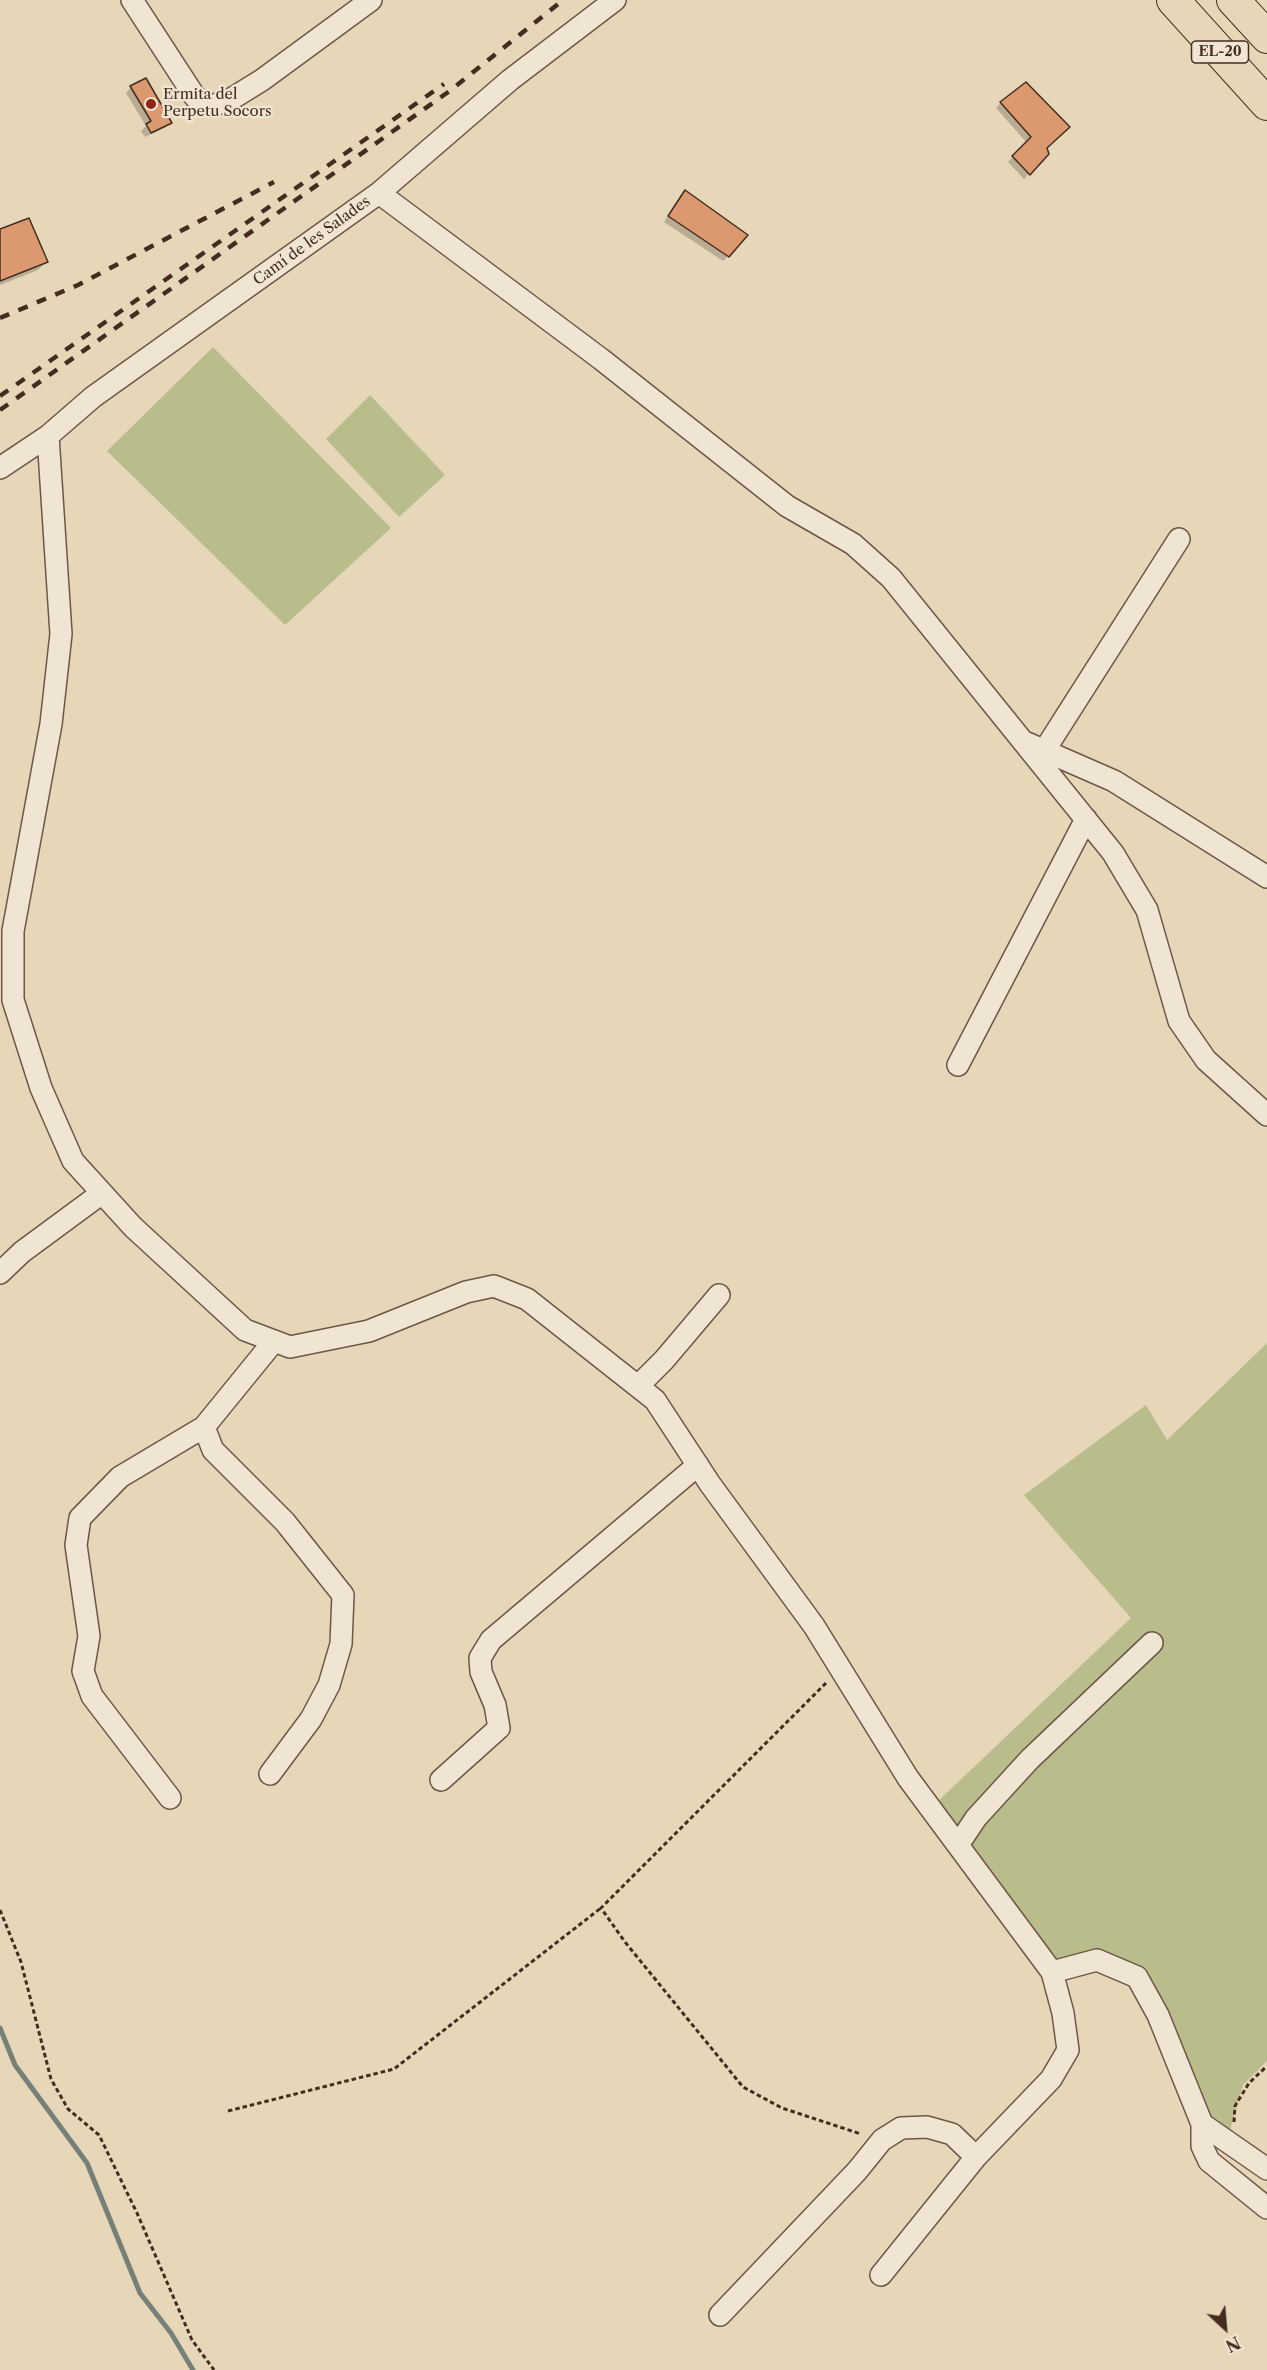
<!DOCTYPE html>
<meta charset="utf-8">
<style>
body{margin:0}
#map{position:relative;width:1267px;height:2370px;overflow:hidden;background:#e6d7b9;font-family:"Libre Caslon Text",serif}
canvas{display:block}
.north{position:absolute;left:1195px;top:2298px;width:60px;height:60px;-webkit-text-stroke:4px #efe5d2;paint-order:stroke;rotate:154deg;font-size:16px;font-weight:700;line-height:24px;text-align:center;color:#442c21}
.north::after{content:'';display:block;margin:auto;width:21px;height:27px;background:#442c21;clip-path:polygon(50% 0,100% 100%,50% 72%,0 100%)}
</style>
<div id="map">
<canvas width="1267" height="2370"></canvas>
<div class="north">N</div>
</div>
<script>
const ctx = document.querySelector('canvas').getContext('2d');
ctx.lineJoin = 'round';
function fillPath(path, color) { ctx.fillStyle = color; ctx.fill(path, 'evenodd'); }
const shape = rows => new Path2D(rows.map(r => 'M' + r).join(''));
function strokePath(path, color, width, dash) { ctx.strokeStyle = color; ctx.lineWidth = width; ctx.lineCap = dash ? 'butt' : 'round'; ctx.setLineDash(dash || []); ctx.stroke(path); }
function drawText(font, color, halo, rows, align = 'center') {
  ctx.font = font + ' "Libre Caslon Text",serif'; ctx.lineWidth = 4.5; ctx.setLineDash([]); ctx.textBaseline = 'middle'; ctx.strokeStyle = halo; ctx.fillStyle = color; for (const [text, x, y, turn = 0] of rows) {
    ctx.save(); ctx.translate(x, y); ctx.rotate((+turn || 0) * Math.PI / 180); ctx.textAlign = isNaN(turn) ? turn : align; if (halo) ctx.strokeText(text, 0, 0); ctx.fillText(text, 0, 0); ctx.restore();
  }
}
const green = shape([
 [213,347,391,528,285,625,107,451],
 [370,395,445,475,399,517,326,439],
 [1267,1343,1267,2061,1243,2085,1229,2134,1204,2117,1165,2014,1100,1954,1047,1965,937,1802,1131,1618,1024,1495,1146,1405,1167,1440]
]);
const shadow = shape([
 [131,87,170,123,164,128,145,137,141,131,146,126,126,93],
 [1001,103,1048,153,1024,179,1008,162,1027,143,996,108],
 [685,192,728,256,723,261,664,222],
 [0,230,46,262,38,270,0,285]
]);
const stream = shape([
 [0,2028,15,2065,87,2163,140,2293,171,2333,193,2370]
]);
const building = shape([
 [146,78,172,123,151,133,146,124,151,121,130,86,146,78],
 [1026,82,1070,127,1047,148,1049,154,1030,175,1012,156,1031,137,1000,102,1026,82],
 [685,190,748,235,729,257,668,216,685,190],
 [29,218,48,262,0,281,0,229,29,218]
]);
const path = shape([
 [826,1683,601,1908,625,1942,743,2087,782,2108,861,2134],
 [0,1910,21,1962,51,2079,68,2109,99,2135,137,2213,192,2340,214,2370],
 [228,2111,394,2069,601,1908],
 [1234,2122,1235,2106,1249,2083,1267,2066]
]);
const minor = shape([
 [132,0,195,97,210,106,228,101,262,80,371,0],
 [379,193,601,359,787,506,853,544,891,578,1113,853,1147,910,1179,1021,1206,1060,1267,1115],
 [48,436,61,634,51,724,13,931,13,1000,41,1088,73,1161,133,1227,245,1330,290,1347,369,1331,466,1292,494,1286,527,1299,655,1400,710,1484,814,1626,908,1778,1052,1972,1097,1960,1137,1977,1158,2015,1202,2124,1267,2169],
 [0,468,48,436,93,397,379,193,510,80,615,0],
 [1027,743,1114,781,1267,877],
 [1044,751,1179,539],
 [958,1065,1086,819],
 [0,1273,22,1252,102,1193],
 [638,1386,664,1360,719,1295],
 [270,1774,311,1719,329,1685,341,1644,343,1595,285,1522,213,1450,204,1427,274,1341],
 [441,1780,499,1728,495,1705,481,1672,480,1658,491,1640,698,1465],
 [170,1798,92,1696,83,1671,89,1636,76,1545,80,1518,120,1477,204,1427],
 [958,1845,976,1818,1030,1759,1152,1643],
 [1202,2124,1202,2146,1209,2161,1267,2208],
 [881,2275,976,2157,1051,2079,1068,2050,1063,2013,1052,1972],
 [720,2315,857,2171,882,2140,901,2128,927,2127,952,2134,976,2157]
]);
const highway = shape([
 [1173,0,1267,104],
 [1233,0,1267,37]
]);
const rail = shape([
 [0,318,78,285,274,182],
 [0,396,444,84],
 [0,410,451,90,563,0]
]);
const markers = [
 [151,104,6,"#8f2418"]
];
const shields = [
 [1220,52,57]
];
const shieldNames = [
 ["EL-20",1220,52]
];
const poiNames = [
 ["Ermita del",163,95],
 ["Perpetu Socors",163,112]
];
const streetNames = [
 ["Camí de les Salades",312,241,-36]
];
fillPath(green, '#b9bd8c');
fillPath(shadow, '#0003');
strokePath(stream, '#758178', 5);
fillPath(building, '#dc986e');
strokePath(building, '#442c21', 1.5);
strokePath(minor, '#6c5747', 24);
strokePath(highway, '#442c21', 34);
strokePath(path, '#442c21', 3, [4.5, 3]);
strokePath(minor, '#efe5d2', 21);
strokePath(highway, '#e6d7b9', 32);
strokePath(rail, '#442c21', 4.5, [10, 10]);
for (const [x, y, r, color] of markers) { const dot = new Path2D(); dot.arc(x, y, r, 0, 2 * Math.PI); ctx.fillStyle = color; ctx.fill(dot); strokePath(dot, '#efe5d2', 2); }
for (const [x, y, w] of shields) { const box = new Path2D(); box.roundRect(x - w / 2, y - 11, w, 22, 4.5); ctx.fillStyle = '#efe5d2'; ctx.fill(box); strokePath(box, '#442c21', 1.5); }
drawText('bold 14px', '#442c21', null, shieldNames);
drawText('15px', '#442c21', '#efe5d2', poiNames, 'left');
drawText('15px', '#442c21', '#efe5d2', streetNames);
</script>
